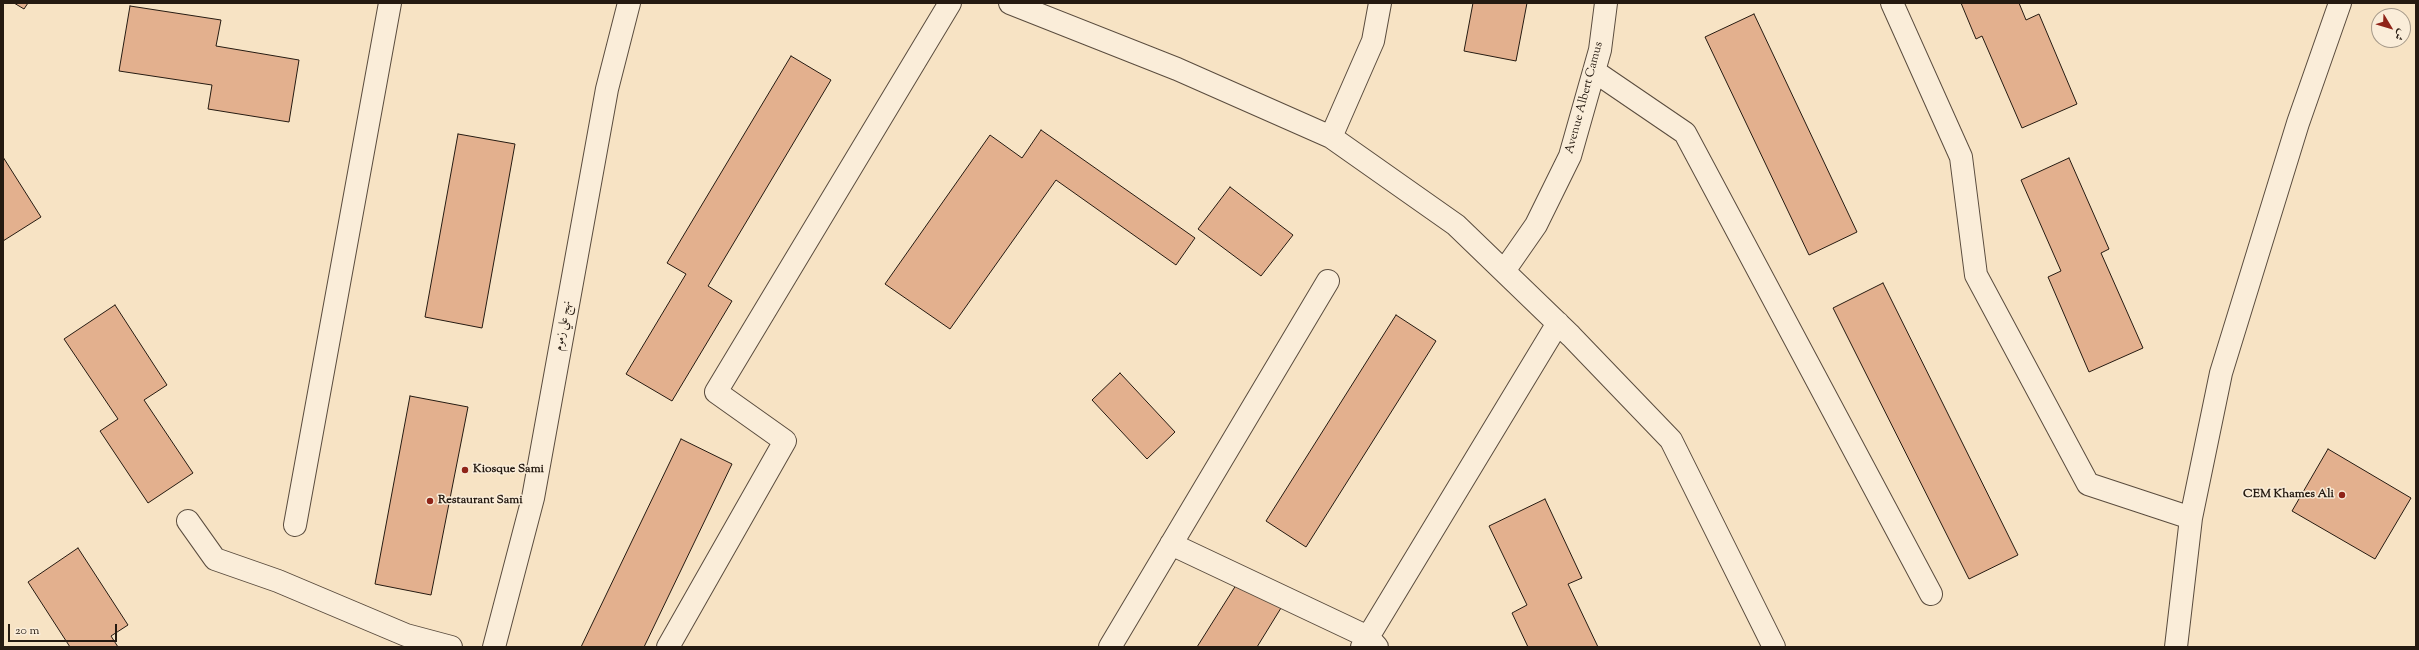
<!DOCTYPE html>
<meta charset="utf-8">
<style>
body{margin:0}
#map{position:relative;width:2419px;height:650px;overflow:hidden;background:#f7e3c4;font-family:"Sorts Mill Goudy",Amiri,serif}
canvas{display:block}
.frame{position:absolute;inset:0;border:4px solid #251a11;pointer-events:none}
.north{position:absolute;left:2371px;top:8px;width:40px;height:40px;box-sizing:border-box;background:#faedd9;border:1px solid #a59989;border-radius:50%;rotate:128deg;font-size:11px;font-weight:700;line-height:16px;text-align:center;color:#251a11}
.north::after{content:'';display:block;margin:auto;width:14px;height:18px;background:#8f2418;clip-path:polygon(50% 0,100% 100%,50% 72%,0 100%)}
.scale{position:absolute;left:8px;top:624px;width:109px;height:18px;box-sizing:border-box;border:2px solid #251a11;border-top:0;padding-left:5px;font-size:12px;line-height:14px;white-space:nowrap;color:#251a11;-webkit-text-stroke:3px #faedd9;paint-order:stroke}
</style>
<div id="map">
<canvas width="2419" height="650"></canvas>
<div class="frame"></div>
<div class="north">ش</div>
<div class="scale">20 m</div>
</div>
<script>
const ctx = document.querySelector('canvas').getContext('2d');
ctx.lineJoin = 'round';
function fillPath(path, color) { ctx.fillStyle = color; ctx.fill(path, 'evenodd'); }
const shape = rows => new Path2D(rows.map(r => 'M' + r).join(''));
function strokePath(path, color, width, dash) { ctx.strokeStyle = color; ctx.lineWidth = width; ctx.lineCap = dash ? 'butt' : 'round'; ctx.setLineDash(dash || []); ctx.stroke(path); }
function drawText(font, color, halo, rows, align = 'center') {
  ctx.font = font + ' "Sorts Mill Goudy",Amiri,serif'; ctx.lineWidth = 3; ctx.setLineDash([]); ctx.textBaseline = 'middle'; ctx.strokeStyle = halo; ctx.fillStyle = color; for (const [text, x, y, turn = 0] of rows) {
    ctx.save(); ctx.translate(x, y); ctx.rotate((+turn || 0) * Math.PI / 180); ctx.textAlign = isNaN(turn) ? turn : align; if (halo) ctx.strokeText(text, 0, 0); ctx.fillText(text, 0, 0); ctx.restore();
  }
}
const building = shape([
 [14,3,28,3,24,9,14,3],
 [1473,3,1527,3,1516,61,1464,51,1473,3],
 [1961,3,2019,3,2026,20,2039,14,2077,104,2022,128,1982,36,1976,39,1961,3],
 [130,6,221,20,216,46,299,60,289,122,208,109,212,85,119,71,130,6],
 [1754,14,1857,232,1809,255,1705,37,1754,14],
 [791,56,831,80,708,286,732,301,672,401,626,374,686,274,667,263,791,56],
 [1041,130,1195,238,1176,265,1056,180,950,329,885,284,990,135,1022,158,1041,130],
 [458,134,515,144,482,328,425,317,458,134],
 [3,157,41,217,3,241,3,157],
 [2069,158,2109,249,2101,253,2143,348,2089,372,2048,277,2061,271,2021,180,2069,158],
 [1230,187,1293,235,1261,276,1198,229,1230,187],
 [1883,283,2018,555,1969,579,1833,308,1883,283],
 [115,305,167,385,144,400,193,473,148,503,100,431,118,419,64,339,115,305],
 [1396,315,1436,341,1306,547,1266,521,1396,315],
 [1120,373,1175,432,1147,459,1092,400,1120,373],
 [410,396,468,407,431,595,375,584,410,396],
 [681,439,732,464,644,647,581,647,681,439],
 [2328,449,2411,498,2375,559,2292,511,2328,449],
 [1545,499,1582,578,1568,584,1598,647,1528,647,1512,613,1527,605,1489,526,1545,499],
 [78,548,128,625,111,636,118,647,70,647,28,582,78,548],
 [1238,582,1281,608,1257,647,1197,647,1238,582]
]);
const minor = shape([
 [1010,3,1177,69,1331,137,1456,225,1571,336,1671,440,1774,647],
 [1892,3,1961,157,1976,275,2088,484,2191,518],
 [1594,71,1685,133,1931,594],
 [1331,137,1373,41,1380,3],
 [1504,271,1536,225,1570,156,1600,50,1606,3],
 [188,521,215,559,278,581,406,635,451,647],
 [295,525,390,3],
 [1171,544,1368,637,1377,647],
 [494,647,533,498,607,89,629,3],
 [668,647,785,441,716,392,950,3],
 [1110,647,1328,281],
 [1362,647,1558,323],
 [2176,647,2191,518,2221,373,2298,123,2340,3]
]);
const markers = [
 [465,470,4,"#8f2418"],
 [2342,495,4,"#8f2418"],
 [430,501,4,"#8f2418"]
];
const streetNames = [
 ["Avenue Albert Camus",1585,98,-75],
 ["نهج علي زموم",564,326,-80]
];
const poiNames = [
 ["Kiosque Sami",473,470],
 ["CEM Khames Ali",2334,495,"right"],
 ["Restaurant Sami",438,501]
];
fillPath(building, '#e3b08e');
strokePath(building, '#251a11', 1);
strokePath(minor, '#5a4c3e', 24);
strokePath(minor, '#faedd9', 22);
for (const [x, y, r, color] of markers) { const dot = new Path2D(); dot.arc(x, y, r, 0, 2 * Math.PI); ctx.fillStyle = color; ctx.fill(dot); strokePath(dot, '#faedd9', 1.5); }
drawText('12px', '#251a11', '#faedd9', streetNames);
drawText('bold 12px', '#251a11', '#faedd9', poiNames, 'left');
</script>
